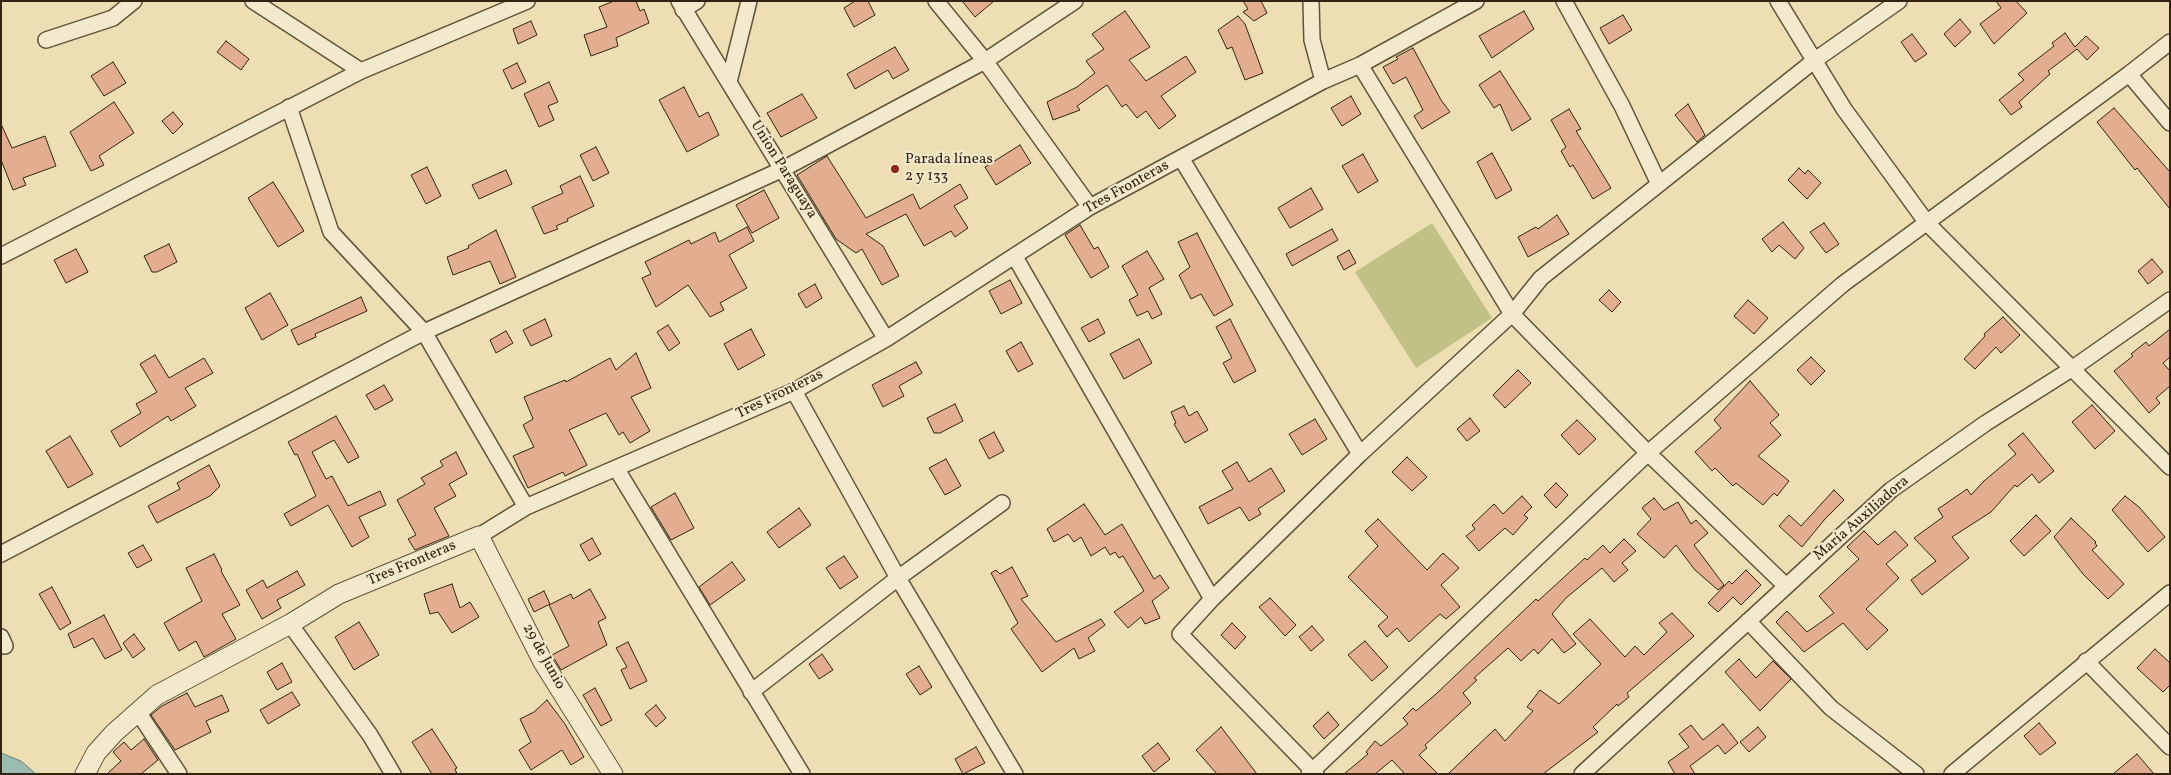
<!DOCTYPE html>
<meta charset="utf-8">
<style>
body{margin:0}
#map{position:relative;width:2171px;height:775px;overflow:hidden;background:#eddfb3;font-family:Vollkorn,serif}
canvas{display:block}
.frame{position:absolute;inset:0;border:2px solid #322312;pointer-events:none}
</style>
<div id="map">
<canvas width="2171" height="775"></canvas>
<div class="frame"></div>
</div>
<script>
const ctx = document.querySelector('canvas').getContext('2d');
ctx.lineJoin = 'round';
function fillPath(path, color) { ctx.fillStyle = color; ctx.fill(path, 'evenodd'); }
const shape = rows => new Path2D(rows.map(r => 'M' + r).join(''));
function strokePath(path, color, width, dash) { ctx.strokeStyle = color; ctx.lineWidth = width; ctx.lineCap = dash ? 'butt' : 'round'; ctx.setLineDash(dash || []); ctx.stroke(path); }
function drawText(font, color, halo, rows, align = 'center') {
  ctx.font = font + ' Vollkorn,serif'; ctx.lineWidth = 4; ctx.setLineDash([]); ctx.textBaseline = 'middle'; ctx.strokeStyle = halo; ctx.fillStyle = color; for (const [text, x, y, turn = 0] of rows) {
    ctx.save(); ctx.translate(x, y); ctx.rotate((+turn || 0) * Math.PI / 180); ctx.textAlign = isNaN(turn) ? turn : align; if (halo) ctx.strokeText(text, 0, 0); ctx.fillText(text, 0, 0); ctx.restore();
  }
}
const green = shape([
 [1432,223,1492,318,1416,368,1355,272]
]);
const water = shape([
 [1,753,21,761,36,774,1,774,1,753]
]);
const building = shape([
 [614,1,636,1,640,11,644,9,649,23,616,38,618,46,591,56,584,35,607,27,599,7,614,1],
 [855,1,868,1,875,15,854,27,844,8,855,1],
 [962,1,994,1,975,17,962,1],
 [1243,1,1261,1,1267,13,1254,21,1243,12,1248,9,1243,1],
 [1996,1,2016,1,2027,13,1994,44,1980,24,2001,8,1996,1],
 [1125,11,1150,47,1129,60,1146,81,1186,56,1196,72,1161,96,1176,116,1159,129,1146,111,1137,118,1126,104,1122,107,1107,85,1077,106,1080,110,1053,120,1047,102,1077,87,1095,73,1086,61,1104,49,1092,34,1125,11],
 [1524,11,1534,29,1492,58,1479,36,1524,11],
 [1623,15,1632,30,1609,44,1600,28,1623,15],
 [1238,16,1245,24,1263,73,1245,80,1232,47,1227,49,1218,30,1238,16],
 [1960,19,1971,32,1955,47,1944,34,1960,19],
 [531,21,537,35,518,44,513,29,531,21],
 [2065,33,2075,47,2086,36,2099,48,2087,60,2077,49,2048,71,2050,74,2019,102,2022,107,2011,115,1999,100,2024,80,2018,74,2054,46,2052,43,2065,33],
 [1912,34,1927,54,1915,62,1901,42,1912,34],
 [226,41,249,59,241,70,217,52,226,41],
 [895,47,909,70,893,79,888,70,855,89,847,74,895,47],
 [1413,48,1441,100,1450,112,1422,129,1414,116,1423,110,1406,77,1393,84,1383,67,1398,59,1396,57,1413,48],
 [113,62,126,83,104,96,91,76,113,62],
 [517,63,526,82,512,89,503,70,517,63],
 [1500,71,1531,119,1512,131,1500,104,1494,108,1479,85,1500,71],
 [549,82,558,102,548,106,554,120,539,127,524,94,549,82],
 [684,87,699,117,708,112,719,135,687,152,659,100,684,87],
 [802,94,817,118,781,137,767,113,802,94],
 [1351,96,1361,114,1342,126,1331,108,1351,96],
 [114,102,134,133,99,156,104,165,91,171,70,132,114,102],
 [1688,104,1705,135,1697,142,1675,115,1688,104],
 [2114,108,2170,172,2170,209,2137,168,2135,170,2097,122,2114,108],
 [1569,109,1581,129,1576,131,1611,188,1593,199,1573,165,1570,167,1561,151,1566,147,1551,120,1569,109],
 [173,112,183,124,173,134,162,121,173,112],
 [1,124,12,148,45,136,56,166,23,178,26,185,13,190,1,160,1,124],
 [1020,145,1031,163,996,185,985,167,1020,145],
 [596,147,609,173,593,181,580,155,596,147],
 [1492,153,1512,190,1496,199,1477,162,1492,153],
 [1363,154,1378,181,1358,193,1342,166,1363,154],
 [827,156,866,218,913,194,920,209,960,184,968,198,954,206,968,228,955,237,951,231,924,246,906,214,866,234,883,246,899,276,882,285,862,249,856,253,836,239,797,175,827,156],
 [427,167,441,196,426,204,411,175,427,167],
 [1799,168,1805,174,1808,170,1821,183,1807,199,1788,180,1799,168],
 [506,170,512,184,479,199,472,185,506,170],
 [580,176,594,206,567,219,568,221,556,226,558,229,544,234,532,207,563,193,560,186,580,176],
 [273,182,304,231,278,247,248,198,273,182],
 [1311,188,1323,209,1290,228,1278,208,1311,188],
 [764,190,779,218,752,233,736,205,764,190],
 [1557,215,1569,234,1528,257,1518,237,1536,227,1538,229,1557,215],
 [1783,222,1804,248,1795,259,1779,245,1772,252,1762,239,1783,222],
 [1824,223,1839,244,1826,253,1810,232,1824,223],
 [1080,225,1094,249,1098,247,1109,267,1091,278,1065,235,1080,225],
 [747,227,754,241,729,255,747,288,720,303,724,310,710,317,688,285,656,307,642,278,651,274,645,262,689,240,691,244,715,232,719,242,747,227],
 [1332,229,1338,240,1292,266,1286,254,1332,229],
 [496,230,516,277,500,284,490,261,453,275,447,257,469,248,468,246,496,230],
 [1197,233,1233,305,1214,316,1201,294,1191,299,1179,275,1190,267,1178,242,1197,233],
 [169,244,177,262,157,272,152,272,144,256,169,244],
 [76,249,88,272,66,283,54,260,76,249],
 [1349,250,1356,263,1344,270,1337,257,1349,250],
 [1147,251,1164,279,1149,288,1162,314,1152,319,1148,311,1137,316,1129,300,1138,295,1122,266,1147,251],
 [2152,259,2163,272,2148,284,2138,271,2152,259],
 [1010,280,1022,303,1001,314,989,291,1010,280],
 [815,284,822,298,806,308,798,294,815,284],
 [1609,290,1621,302,1612,312,1599,300,1609,290],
 [270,293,288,325,262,340,245,308,270,293],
 [361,297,367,311,315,334,316,337,298,345,291,330,361,297],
 [1748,300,1768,318,1754,334,1734,316,1748,300],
 [2003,317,2020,335,2001,353,1996,347,1975,369,1964,359,1985,336,1984,334,2003,317],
 [545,319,552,336,531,346,523,330,545,319],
 [1098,319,1105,333,1089,342,1081,328,1098,319],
 [1230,319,1256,371,1234,383,1223,363,1232,358,1216,327,1230,319],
 [668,325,680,343,669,351,657,332,668,325],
 [751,329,765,355,738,370,724,344,751,329],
 [2170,329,2170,357,2163,363,2170,371,2170,386,2156,398,2160,403,2149,413,2114,371,2133,356,2131,354,2146,342,2149,346,2170,329],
 [506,331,513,343,496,353,490,340,506,331],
 [1139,339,1152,363,1124,379,1110,354,1139,339],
 [1021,342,1033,364,1018,372,1006,351,1021,342],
 [636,353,651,388,631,397,650,431,630,443,623,432,619,435,606,413,569,430,587,465,565,476,563,472,528,488,513,456,534,447,523,425,533,419,524,397,565,380,566,382,610,358,616,370,636,353],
 [155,355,169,378,204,358,213,373,185,388,196,406,171,421,168,416,120,447,111,431,141,413,136,404,157,392,140,364,155,355],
 [1811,357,1825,371,1811,385,1797,370,1811,357],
 [916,362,922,373,899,386,904,396,883,407,872,385,916,362],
 [1518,370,1531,383,1505,408,1493,395,1518,370],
 [1750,381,1779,415,1770,423,1781,435,1758,456,1789,481,1777,496,1774,493,1763,505,1736,483,1733,486,1715,468,1712,471,1695,452,1721,428,1714,420,1750,381],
 [384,385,393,400,375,410,366,395,384,385],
 [955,404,963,421,940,433,934,433,927,418,955,404],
 [2092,405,2115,431,2095,449,2072,422,2092,405],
 [1184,406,1189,416,1197,411,1208,430,1185,443,1174,424,1176,423,1171,412,1184,406],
 [336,416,359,457,348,463,334,440,312,452,326,479,332,476,348,506,380,491,386,505,359,517,369,537,352,547,328,505,291,526,284,514,316,496,297,454,295,455,288,442,336,416],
 [1470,418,1480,431,1467,441,1457,429,1470,418],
 [1315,419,1327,439,1302,455,1289,434,1315,419],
 [1577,420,1596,439,1579,455,1561,435,1577,420],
 [994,432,1004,451,989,459,979,440,994,432],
 [2023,433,2054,471,2039,483,2032,474,2017,487,2015,485,1991,512,1952,537,1969,558,1922,595,1911,580,1936,561,1914,538,1943,517,1938,509,1967,489,1971,495,1984,481,2016,454,2008,445,2023,433],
 [70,436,93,474,68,488,46,451,70,436],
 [456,452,467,474,449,484,456,496,434,508,449,536,415,550,408,539,416,535,397,500,425,484,421,478,443,466,440,461,456,452],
 [1407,457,1427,477,1412,491,1392,472,1407,457],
 [946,459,961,486,945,495,929,468,946,459],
 [1237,462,1249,482,1271,468,1285,491,1258,509,1261,514,1249,521,1240,507,1208,524,1199,507,1233,489,1222,471,1237,462],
 [209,465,220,486,210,496,157,523,148,506,180,489,177,483,209,465],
 [1556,483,1568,495,1556,508,1544,495,1556,483],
 [1834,490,1844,500,1825,519,1802,547,1779,526,1789,515,1801,526,1834,490],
 [675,493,694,528,671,540,651,507,675,493],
 [1522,496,1532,507,1524,515,1528,518,1513,535,1505,528,1479,551,1466,536,1475,529,1472,525,1494,504,1503,514,1522,496],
 [2125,496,2139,507,2165,537,2148,552,2112,510,2125,496],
 [1654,498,1664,510,1678,502,1691,524,1696,520,1708,533,1694,545,1724,585,1718,590,1695,570,1676,545,1664,558,1637,534,1651,519,1642,508,1654,498],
 [1084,504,1105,535,1122,524,1154,579,1160,575,1169,588,1152,601,1160,618,1145,624,1141,617,1128,628,1114,612,1144,591,1123,556,1119,558,1115,552,1110,555,1105,547,1091,556,1081,537,1074,542,1068,534,1054,542,1047,529,1084,504],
 [799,508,811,525,779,548,767,532,799,508],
 [2036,515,2051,531,2024,556,2010,541,2036,515],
 [2071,518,2096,542,2095,543,2097,546,2092,550,2124,584,2108,599,2083,574,2054,537,2071,518],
 [1378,519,1427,570,1443,553,1459,568,1441,585,1460,607,1446,619,1440,614,1409,642,1397,628,1387,637,1378,626,1388,617,1348,577,1378,546,1365,531,1378,519],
 [1864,531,1878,545,1895,531,1908,545,1886,564,1899,578,1866,609,1888,630,1867,650,1843,623,1804,652,1776,622,1787,611,1807,632,1834,613,1819,596,1859,559,1847,547,1864,531],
 [592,538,601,554,589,561,580,545,592,538],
 [1624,539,1636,551,1622,563,1628,570,1614,582,1602,568,1566,598,1552,614,1576,644,1564,653,1552,639,1538,654,1534,649,1521,661,1508,648,1474,678,1477,680,1463,693,1471,703,1425,745,1427,748,1419,755,1438,774,1405,774,1392,760,1375,774,1344,774,1368,754,1366,752,1375,741,1381,746,1408,724,1403,718,1413,708,1416,711,1436,694,1536,599,1538,601,1585,558,1587,560,1603,545,1610,553,1624,539],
 [143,545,152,560,137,568,128,553,143,545],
 [214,554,222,570,221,571,240,605,222,614,236,639,204,657,196,641,179,651,164,623,202,601,186,568,214,554],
 [844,556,858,577,840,589,826,568,844,556],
 [732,562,745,580,710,605,699,587,732,562],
 [1012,567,1028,596,1021,599,1056,642,1101,619,1105,625,1088,638,1095,651,1079,659,1074,648,1042,672,1011,629,1018,623,991,573,996,570,1000,574,1012,567],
 [1746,570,1761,585,1741,605,1733,597,1718,612,1708,603,1729,581,1732,584,1746,570],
 [297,571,305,585,277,600,281,608,262,619,246,590,263,580,267,588,297,571],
 [452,584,460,608,470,602,479,617,452,633,438,612,430,614,424,594,452,584],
 [52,587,71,623,60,630,39,594,52,587],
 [590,589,606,618,598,622,607,645,561,670,552,655,569,646,549,605,571,594,573,599,590,589],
 [544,591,550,604,534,612,528,599,544,591],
 [1270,598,1296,625,1285,636,1259,607,1270,598],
 [1672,613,1694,636,1627,693,1629,697,1618,706,1617,704,1593,727,1598,732,1543,774,1448,774,1495,729,1505,741,1533,711,1527,707,1540,690,1559,704,1601,664,1573,634,1590,619,1625,657,1635,646,1644,655,1667,632,1659,623,1672,613],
 [104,615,122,650,105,659,93,638,74,648,68,634,104,615],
 [359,622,379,655,354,670,335,637,359,622],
 [1232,623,1246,637,1235,649,1221,635,1232,623],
 [1312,626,1324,640,1311,651,1299,637,1312,626],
 [134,634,145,649,133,658,123,643,134,634],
 [1365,641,1388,667,1372,681,1348,655,1365,641],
 [628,642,647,681,630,689,621,670,627,667,616,648,628,642],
 [2155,649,2170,663,2170,685,2163,692,2137,668,2155,649],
 [822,654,833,670,819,679,809,664,822,654],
 [1739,659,1756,678,1773,661,1791,679,1760,711,1725,672,1739,659],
 [282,663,292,682,277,690,267,672,282,663],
 [919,666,932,687,920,695,906,674,919,666],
 [595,688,612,720,601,726,583,695,595,688],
 [292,692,300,705,268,724,260,710,292,692],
 [187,693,195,707,222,695,229,711,206,721,211,732,175,750,151,715,162,706,187,693],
 [547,700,565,724,584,757,571,765,562,750,531,770,519,750,531,742,520,719,534,712,547,700],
 [656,705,666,718,656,727,645,714,656,705],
 [1328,712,1339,725,1324,739,1313,726,1328,712],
 [2039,723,2056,743,2040,755,2024,736,2039,723],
 [1723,724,1738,743,1725,754,1718,745,1690,766,1695,774,1675,774,1668,762,1689,747,1679,734,1691,725,1703,740,1723,724],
 [1221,727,1257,774,1217,774,1196,750,1221,727],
 [1758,727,1766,737,1749,752,1740,742,1758,727],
 [432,729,457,768,455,769,457,774,432,774,412,742,432,729],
 [144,739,158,760,141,774,107,774,121,761,113,752,124,742,131,750,144,739],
 [1158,743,1170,759,1154,772,1142,756,1158,743],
 [976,747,985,763,963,774,955,759,976,747],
 [2137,754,2154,774,2113,774,2137,754]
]);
const minor = shape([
 [253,1,361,71,527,1],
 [679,1,886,339],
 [936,1,985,61,1090,207],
 [1311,1,1312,40,1323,81],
 [1564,1,1622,106,1659,184],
 [1778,1,1844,109,1927,223,2170,467],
 [683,10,697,1],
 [46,40,113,18,134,1],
 [1360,65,1512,314,1648,453,1786,586],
 [2129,74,2170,123],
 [729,82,749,1],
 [289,107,331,232,424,332,526,507],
 [1181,158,1360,454],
 [1,256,361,71],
 [1015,257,1212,599],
 [794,391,898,578,1015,774],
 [616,468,802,774],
 [479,536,526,507,794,391,886,339,1090,207,1323,81,1360,65,1476,1],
 [1,554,424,332,783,169,985,61,1075,1],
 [1748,621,1831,708,1916,774],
 [290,624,370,735,393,774],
 [1,637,5,646],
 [2086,661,2170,747],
 [751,692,898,578,1002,503],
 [138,712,179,774],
 [1309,774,1648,453,1843,284,2129,74,2170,42],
 [1316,774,1180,634,1212,599,1360,454,1512,314,1541,278,1815,60,1899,1],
 [1582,774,1891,490,1986,423,2073,368,2170,300],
 [1952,774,2170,593]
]);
const tertiary = shape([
 [85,774,96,753,114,733,157,695,290,624,339,594,479,536,543,662,613,774]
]);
const markers = [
 [895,169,5,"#8f2418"]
];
const poiNames = [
 ["Parada líneas",905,160],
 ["2 y 133",905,177]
];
const streetNames = [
 ["Union Paraguaya",783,170,58],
 ["Tres Fronteras",1127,188,-29],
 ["Tres Fronteras",780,395,-26],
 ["María Auxiliadora",1862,519,-41],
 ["Tres Fronteras",412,564,-23],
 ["29 de Junio",543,657,61]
];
fillPath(green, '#c0c087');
fillPath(water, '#9abcb2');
strokePath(water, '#707f72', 1);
fillPath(building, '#e3ae8f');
strokePath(building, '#322312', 1);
strokePath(minor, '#61523a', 18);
strokePath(tertiary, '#61523a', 21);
strokePath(minor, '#f3eace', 15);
strokePath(tertiary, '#f3eace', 19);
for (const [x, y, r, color] of markers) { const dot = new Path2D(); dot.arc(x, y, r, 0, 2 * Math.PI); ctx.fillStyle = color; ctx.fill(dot); strokePath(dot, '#f3eace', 2); }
drawText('15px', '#322312', '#f3eace', poiNames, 'left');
drawText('15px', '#322312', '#f3eace', streetNames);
</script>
